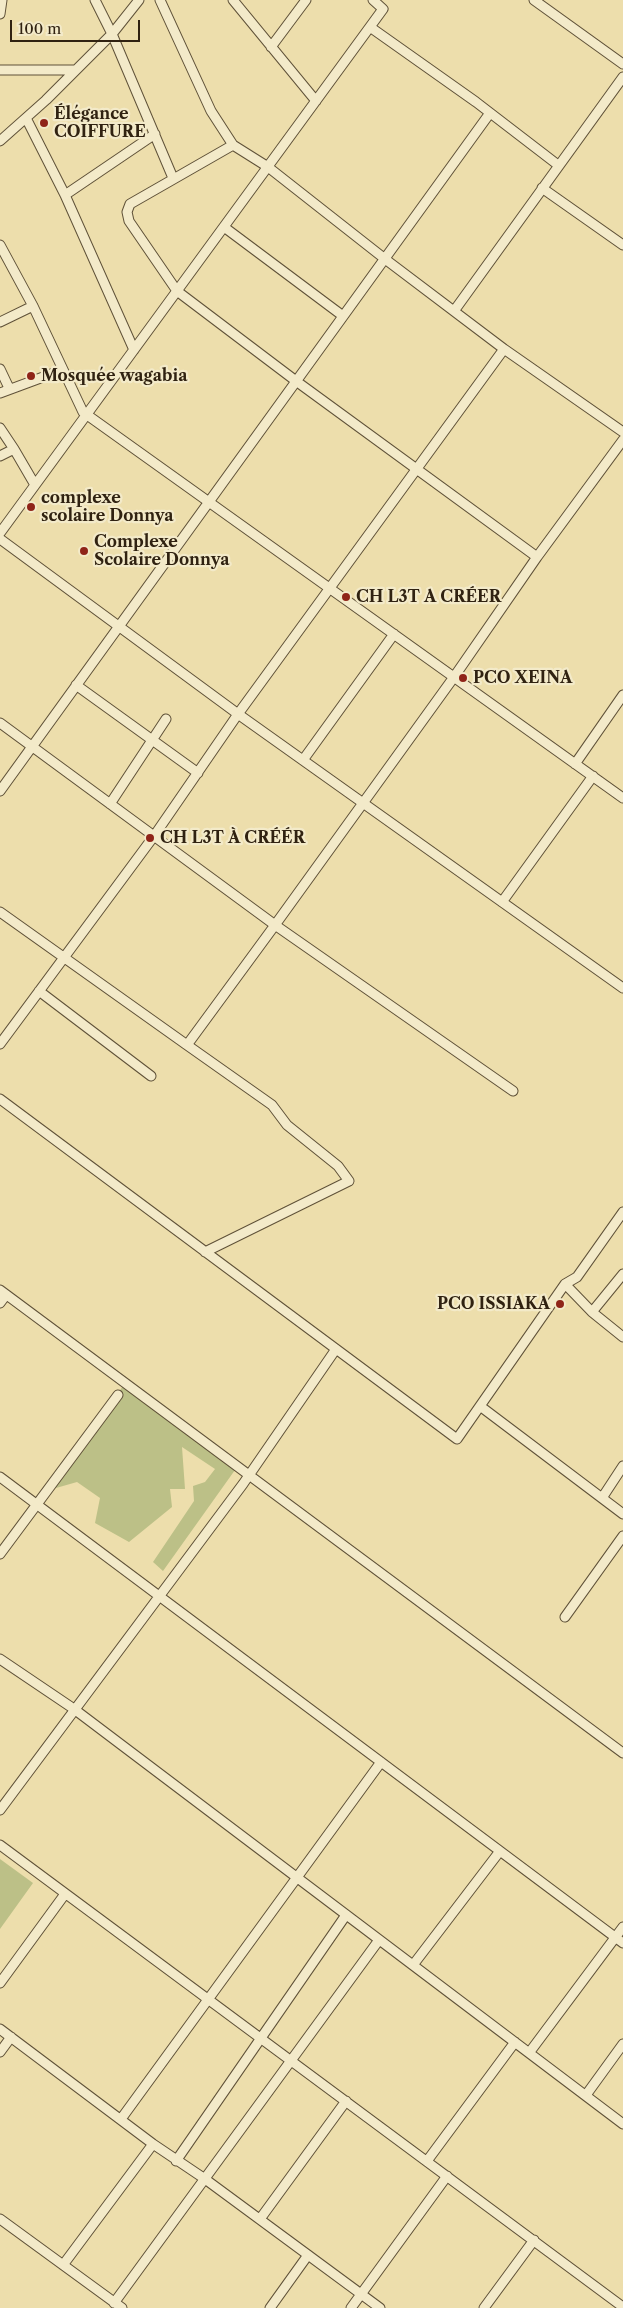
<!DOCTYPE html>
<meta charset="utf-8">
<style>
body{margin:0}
#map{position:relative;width:623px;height:2308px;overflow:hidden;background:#eddeac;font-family:"Libre Caslon Text",serif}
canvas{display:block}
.scale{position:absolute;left:10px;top:20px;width:130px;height:22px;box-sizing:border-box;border:2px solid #302211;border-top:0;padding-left:6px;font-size:15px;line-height:18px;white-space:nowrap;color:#302211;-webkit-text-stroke:4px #f3eac9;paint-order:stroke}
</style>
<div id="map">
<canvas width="623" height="2308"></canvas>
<div class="scale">100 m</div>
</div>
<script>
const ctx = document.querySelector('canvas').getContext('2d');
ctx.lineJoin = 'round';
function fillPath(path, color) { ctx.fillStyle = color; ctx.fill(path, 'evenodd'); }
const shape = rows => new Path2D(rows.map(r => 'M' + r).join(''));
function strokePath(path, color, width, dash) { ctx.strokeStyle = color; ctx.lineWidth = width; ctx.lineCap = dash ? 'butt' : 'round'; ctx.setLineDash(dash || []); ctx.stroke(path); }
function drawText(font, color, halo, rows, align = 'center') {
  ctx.font = font + ' "Libre Caslon Text",serif'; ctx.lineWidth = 4.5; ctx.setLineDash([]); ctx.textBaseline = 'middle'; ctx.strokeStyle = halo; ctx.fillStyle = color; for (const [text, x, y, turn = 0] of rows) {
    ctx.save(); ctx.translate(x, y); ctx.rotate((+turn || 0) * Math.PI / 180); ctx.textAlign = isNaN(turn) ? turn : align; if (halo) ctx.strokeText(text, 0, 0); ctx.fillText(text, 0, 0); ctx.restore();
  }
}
const green = shape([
 [123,1386,235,1470,163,1571,153,1562,194,1501,193,1486,205,1482,215,1469,182,1447,185,1489,170,1489,172,1507,129,1542,95,1523,100,1498,77,1482,49,1490],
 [0,1859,33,1883,0,1929]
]);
const street = shape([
 [95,0,112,34,173,178],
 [160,0,211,111,233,145,268,167,385,259,504,349,623,432],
 [233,0,316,101],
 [534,0,623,64],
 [0,14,2,0],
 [370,27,476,102,558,165],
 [271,47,306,0],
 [0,70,76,70],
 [26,118,65,195],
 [0,141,46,100,112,34,139,0],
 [233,145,130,204,127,212,129,221,177,291,296,381,537,557],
 [542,188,623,245],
 [224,227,343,316],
 [0,245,33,306,83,412,623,798],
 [454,311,623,77],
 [0,322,33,306],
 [134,350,65,195,155,134],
 [0,369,9,388],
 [0,393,62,370],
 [0,428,14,449],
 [0,456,14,449,35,485],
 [0,533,383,9,373,0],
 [0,539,238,714,623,988],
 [76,685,198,773],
 [0,723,275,925,454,677,537,557,623,440],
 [303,760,394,634],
 [575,764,623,695],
 [0,791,490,113],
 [110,804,166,719],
 [502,902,593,776],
 [0,912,187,1045,275,925,513,1091],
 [39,991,151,1076],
 [0,1044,154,836,238,714,504,349],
 [187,1045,272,1105,287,1125,338,1166,349,1181,205,1252],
 [0,1099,457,1439,565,1284,577,1277,623,1212],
 [565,1284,592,1312,623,1337],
 [0,1290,623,1753],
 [0,1303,6,1295],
 [592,1312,623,1274],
 [480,1406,623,1514],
 [0,1477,623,1943],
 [602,1498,623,1466],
 [0,1554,118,1395],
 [565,1617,623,1536],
 [0,1659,74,1709,623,2124],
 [0,1810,243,1484,336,1349],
 [0,1845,623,2307],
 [413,1965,500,1851],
 [0,1983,65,1894],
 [0,2029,153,2144,205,2179,380,2308],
 [0,2052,11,2037],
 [529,2053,623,1927],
 [586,2095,623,2044],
 [121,2119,381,1762],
 [176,2161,346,1915],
 [427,2161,515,2042],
 [0,2219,122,2308],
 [260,2219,346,2101],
 [63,2265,153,2144],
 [114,2303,379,1940],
 [270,2308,308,2255],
 [351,2308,447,2176],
 [484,2308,534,2240]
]);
const markers = [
 [44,123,5,"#8f2418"],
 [31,376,5,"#8f2418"],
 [31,507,5,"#8f2418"],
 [84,551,5,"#8f2418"],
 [346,597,5,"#8f2418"],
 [463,678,5,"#8f2418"],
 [150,838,5,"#8f2418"],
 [560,1304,5,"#8f2418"]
];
const poiNames = [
 ["Élégance",54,114],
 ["COIFFURE",54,132],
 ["Mosquée wagabia",41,376],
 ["complexe",41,498],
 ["scolaire Donnya",41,516],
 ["Complexe",94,542],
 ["Scolaire Donnya",94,560],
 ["CH L3T A CRÉER",356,597],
 ["PCO XEINA",473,678],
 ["CH L3T À CRÉÉR",160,838],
 ["PCO ISSIAKA",550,1304,"right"]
];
fillPath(green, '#bcc087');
strokePath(street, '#5f5138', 11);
strokePath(street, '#f3eac9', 9);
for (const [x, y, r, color] of markers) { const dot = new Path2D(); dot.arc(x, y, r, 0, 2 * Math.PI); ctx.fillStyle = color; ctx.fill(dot); strokePath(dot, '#f3eac9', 2); }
drawText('bold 16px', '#302211', '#f3eac9', poiNames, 'left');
</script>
